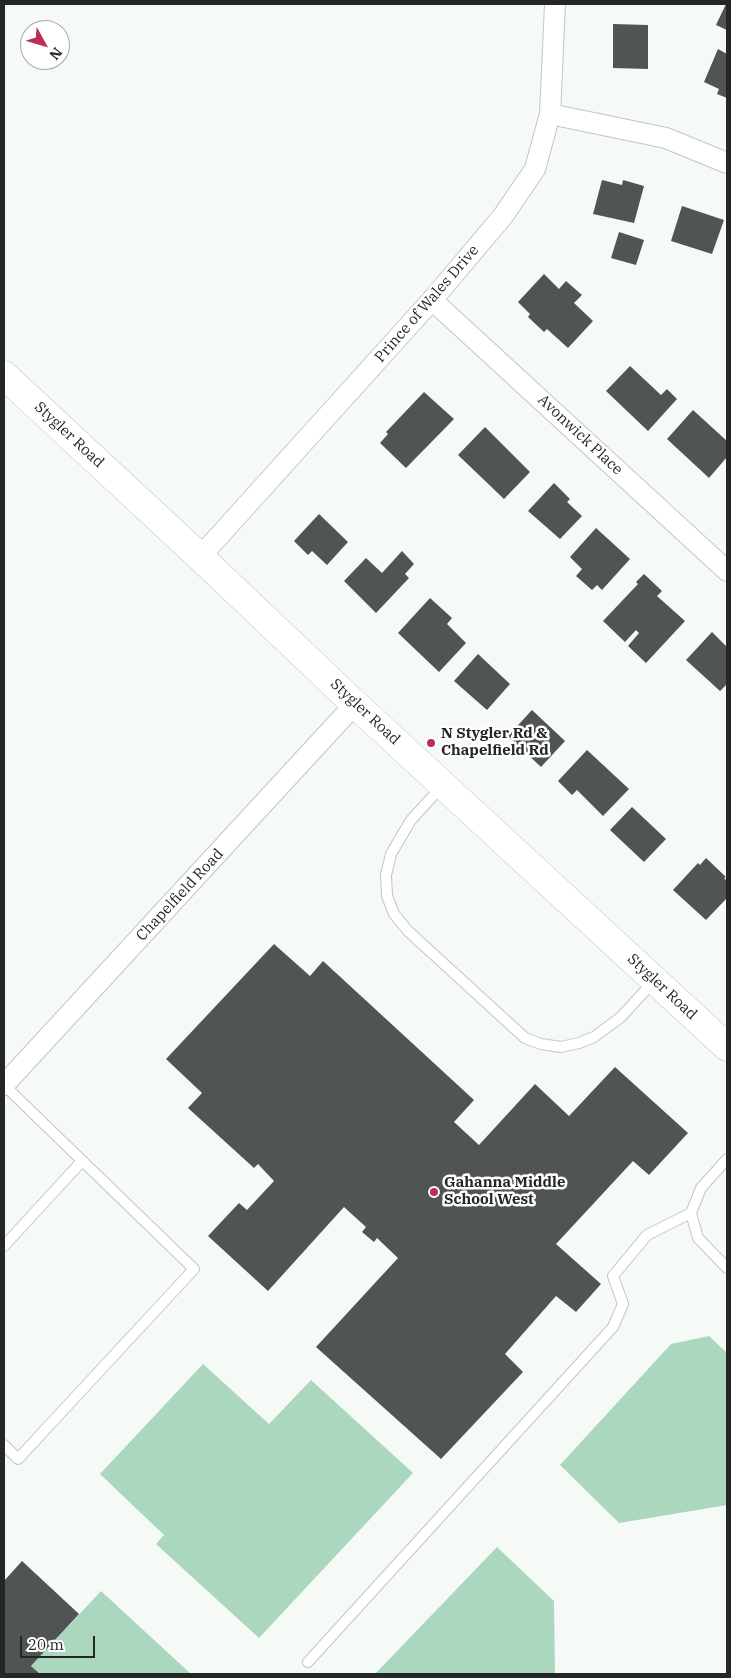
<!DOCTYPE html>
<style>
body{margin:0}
#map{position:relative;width:731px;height:1678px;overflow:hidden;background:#f5faf7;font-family:"IBM Plex Serif",serif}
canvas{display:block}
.frame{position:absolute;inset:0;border:5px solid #252726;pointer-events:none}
.north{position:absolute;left:20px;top:20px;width:50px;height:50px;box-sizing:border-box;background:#fff;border:1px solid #a8a9a8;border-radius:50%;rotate:129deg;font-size:14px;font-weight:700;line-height:20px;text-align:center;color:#252726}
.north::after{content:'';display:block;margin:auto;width:18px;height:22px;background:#bc2d57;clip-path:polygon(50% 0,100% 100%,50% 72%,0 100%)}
.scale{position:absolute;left:20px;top:1636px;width:75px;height:22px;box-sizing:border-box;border:2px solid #252726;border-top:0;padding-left:6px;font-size:15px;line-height:18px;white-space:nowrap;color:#252726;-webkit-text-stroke:4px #fff;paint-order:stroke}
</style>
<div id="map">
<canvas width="731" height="1678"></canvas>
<div class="frame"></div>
<div class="north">N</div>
<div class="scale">20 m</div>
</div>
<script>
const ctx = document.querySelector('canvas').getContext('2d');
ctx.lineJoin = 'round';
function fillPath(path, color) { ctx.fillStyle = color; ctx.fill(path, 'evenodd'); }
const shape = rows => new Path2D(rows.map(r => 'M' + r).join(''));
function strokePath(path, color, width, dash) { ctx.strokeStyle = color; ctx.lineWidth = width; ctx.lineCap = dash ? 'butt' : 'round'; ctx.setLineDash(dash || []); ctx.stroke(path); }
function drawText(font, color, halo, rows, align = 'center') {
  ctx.font = font + ' "IBM Plex Serif",serif'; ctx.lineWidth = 5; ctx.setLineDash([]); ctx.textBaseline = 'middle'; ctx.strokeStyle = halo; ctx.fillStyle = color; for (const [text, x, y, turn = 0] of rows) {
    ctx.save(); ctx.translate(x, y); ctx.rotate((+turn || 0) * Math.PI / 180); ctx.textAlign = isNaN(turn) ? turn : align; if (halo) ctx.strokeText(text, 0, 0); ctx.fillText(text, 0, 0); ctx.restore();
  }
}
const green = shape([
 [709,1336,727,1353,727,1505,619,1523,560,1465,671,1344],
 [203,1364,269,1424,311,1380,413,1473,259,1638,156,1544,164,1535,100,1474],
 [497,1547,554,1601,555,1674,375,1674],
 [101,1591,191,1674,40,1674,31,1666]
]);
const building = shape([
 [726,4,727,4,727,30,716,25],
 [613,24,648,25,648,69,613,68],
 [718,49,727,54,727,98,717,94,719,89,704,82],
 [602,180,622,185,623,180,644,186,634,223,593,214],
 [682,206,724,220,712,254,671,241],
 [619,232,644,240,636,265,611,258],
 [544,274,559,289,566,281,582,295,574,303,593,321,568,348,547,329,544,332,528,317,530,314,518,302],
 [630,366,661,395,667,389,677,399,648,431,606,391],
 [424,392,454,419,406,468,380,443,388,434,386,432],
 [693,410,727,441,727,457,709,478,667,439],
 [485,427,530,472,504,499,458,455],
 [554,483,570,499,567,502,582,516,560,539,528,511],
 [319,514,348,542,327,565,312,551,308,555,294,541],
 [596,528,630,559,602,590,597,585,592,590,576,576,582,569,570,557],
 [402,551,414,564,405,574,409,578,376,613,344,581,366,558,382,573],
 [644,574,662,591,657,596,685,621,646,663,628,646,639,633,636,630,625,642,603,621,638,584,636,582],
 [430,598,452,618,447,624,466,643,439,672,398,633],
 [712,632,727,647,727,684,720,691,686,660],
 [478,654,510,684,487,710,454,681],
 [532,710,565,741,541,767,508,736],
 [587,750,629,789,603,816,577,790,572,795,558,781],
 [632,807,666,839,644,862,610,830],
 [706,858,726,877,724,878,727,881,726,889,727,898,706,920,673,890,698,863,700,865],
 [274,944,310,976,323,961,474,1100,454,1122,479,1145,535,1084,569,1116,615,1067,688,1133,649,1175,633,1161,556,1244,601,1284,576,1312,556,1296,505,1354,523,1372,441,1459,316,1347,398,1258,377,1238,374,1242,362,1232,366,1227,344,1207,268,1291,208,1236,239,1203,247,1210,274,1181,258,1164,254,1168,188,1108,202,1093,166,1059],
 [22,1561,79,1614,31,1666,40,1674,4,1674,4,1581]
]);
const lane = shape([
 [443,785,411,820,391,854,386,875,387,896,394,914,408,931,525,1038,541,1044,561,1047,579,1043,594,1037,621,1017,653,982],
 [727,1159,701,1188,691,1213,698,1238,727,1268],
 [4,1246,82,1161],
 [4,1445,18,1459,194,1269,4,1085],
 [308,1662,613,1327,623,1304,613,1276,647,1235,691,1213]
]);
const street = shape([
 [550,114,666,138,727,163],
 [432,300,727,571],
 [200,557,432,300,503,216,535,169,550,114,555,4],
 [4,1085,355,704]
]);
const secondary = shape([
 [4,375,200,557,355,704,727,1047]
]);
const markers = [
 [431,743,5,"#bc2d57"],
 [434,1192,5,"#bc2d57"]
];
const streetNames = [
 ["Prince of Wales Drive",427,304,-49],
 ["Stygler Road",69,435,43],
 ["Avonwick Place",580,435,43],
 ["Stygler Road",365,712,43],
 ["Chapelfield Road",180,895,-47],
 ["Stygler Road",662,987,43]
];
const poiNames = [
 ["N Stygler Rd &",441,734],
 ["Chapelfield Rd",441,751],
 ["Gahanna Middle",444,1183],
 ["School West",444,1200]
];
fillPath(green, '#aad7bd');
fillPath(building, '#505452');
strokePath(lane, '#c2c6c3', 12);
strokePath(street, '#c2c6c3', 22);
strokePath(secondary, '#c2c6c3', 29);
strokePath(lane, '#fff', 10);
strokePath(street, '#fff', 20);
strokePath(secondary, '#fff', 28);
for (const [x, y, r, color] of markers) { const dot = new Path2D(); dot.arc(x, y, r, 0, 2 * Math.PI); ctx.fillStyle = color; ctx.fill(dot); strokePath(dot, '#fff', 2); }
drawText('15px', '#252726', '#fff', streetNames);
drawText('bold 15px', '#252726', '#fff', poiNames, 'left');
</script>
